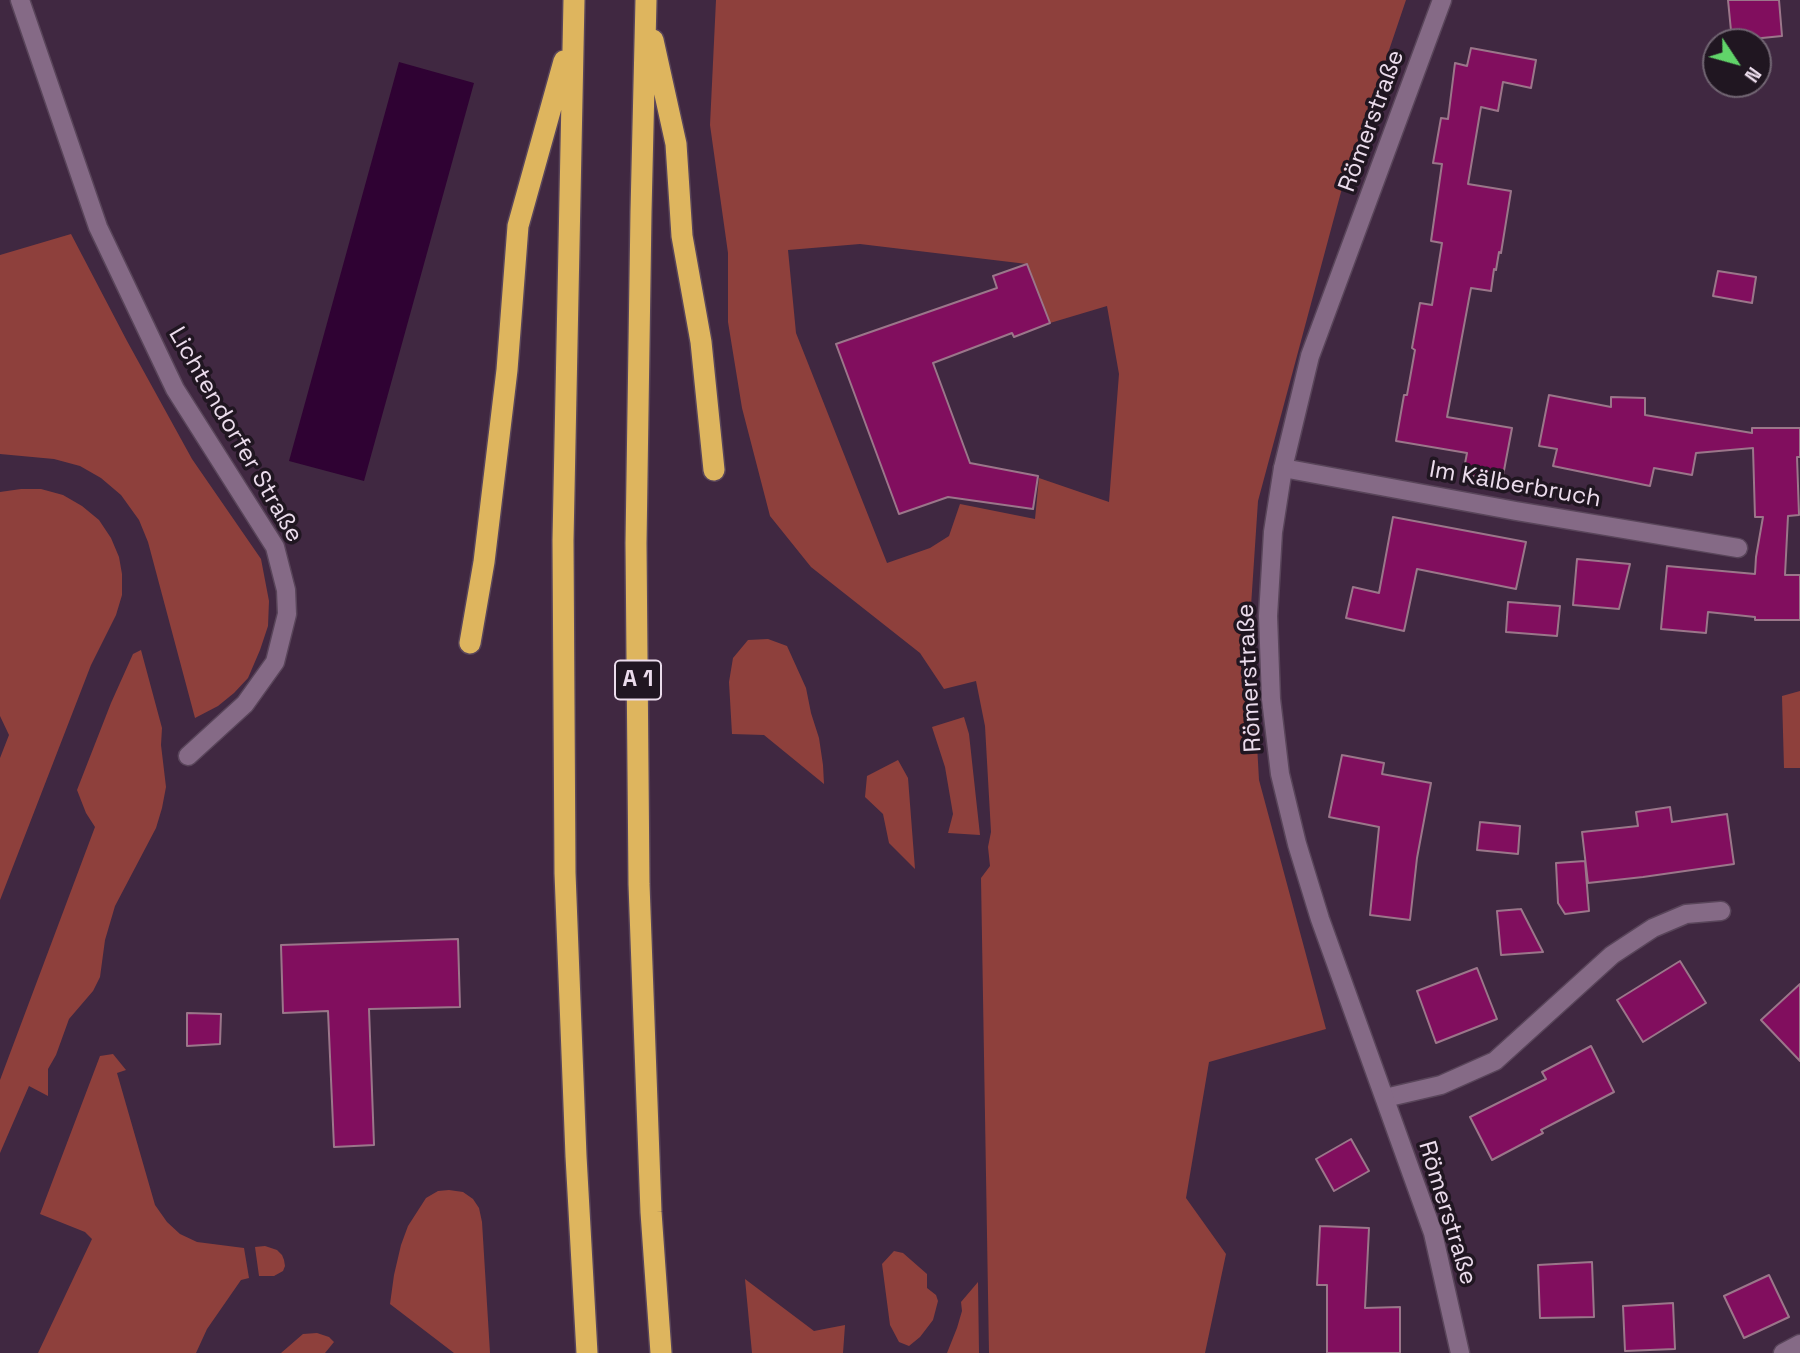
<!DOCTYPE html>
<meta charset="utf-8">
<style>
body{margin:0}
#map{position:relative;width:1800px;height:1353px;overflow:hidden;background:#402841;font-family:"Space Grotesk",sans-serif}
canvas{display:block}
.north{position:absolute;left:1702px;top:28px;width:70px;height:70px;box-sizing:border-box;background:#201621;border:2px solid #716572;border-radius:50%;rotate:126deg;font-size:19px;font-weight:700;line-height:28px;text-align:center;color:#ebdcec}
.north::after{content:'';display:block;margin:auto;width:24px;height:32px;background:#61d46a;clip-path:polygon(50% 0,100% 100%,50% 72%,0 100%)}
</style>
<div id="map">
<canvas width="1800" height="1353"></canvas>
<div class="north">N</div>
</div>
<script>
const ctx = document.querySelector('canvas').getContext('2d');
ctx.lineJoin = 'round';
function fillPath(path, color) { ctx.fillStyle = color; ctx.fill(path, 'evenodd'); }
const shape = rows => new Path2D(rows.map(r => 'M' + r).join(''));
function strokePath(path, color, width, dash) { ctx.strokeStyle = color; ctx.lineWidth = width; ctx.lineCap = dash ? 'butt' : 'round'; ctx.setLineDash(dash || []); ctx.stroke(path); }
function drawText(font, color, halo, rows, align = 'center') {
  ctx.font = font + ' "Space Grotesk",sans-serif'; ctx.lineWidth = 7; ctx.setLineDash([]); ctx.textBaseline = 'middle'; ctx.strokeStyle = halo; ctx.fillStyle = color; for (const [text, x, y, turn = 0] of rows) {
    ctx.save(); ctx.translate(x, y); ctx.rotate((+turn || 0) * Math.PI / 180); ctx.textAlign = isNaN(turn) ? turn : align; if (halo) ctx.strokeText(text, 0, 0); ctx.fillText(text, 0, 0); ctx.restore();
  }
}
const green = shape([
 [716,0,1406,0,1341,192,1258,501,1250,621,1259,780,1326,1029,1209,1062,1186,1198,1226,1254,1205,1353,989,1353,981,878,990,866,988,847,991,832,985,726,976,681,944,689,920,653,811,567,770,516,742,408,728,322,728,253,710,125],
 [860,244,1027,264,1050,323,1107,306,1119,374,1109,502,1039,478,1035,519,960,504,949,536,930,548,887,563,796,333,788,250],
 [71,234,127,341,192,459,261,559,269,601,268,626,260,650,248,678,234,693,218,706,195,718,148,542,139,520,121,495,101,478,80,466,54,459,0,454,0,255],
 [21,489,41,489,63,495,82,506,99,520,111,538,119,557,122,574,122,595,116,615,91,665,0,900,0,758,9,735,0,716,0,492],
 [768,639,787,646,806,688,811,713,819,738,823,765,824,784,764,735,732,734,729,682,733,658,748,640],
 [141,650,162,728,161,745,166,787,162,808,156,828,115,906,105,940,100,977,93,991,69,1019,56,1055,48,1069,48,1096,29,1086,0,1153,0,1080,95,827,86,813,77,790,111,703,133,654],
 [1800,691,1800,768,1784,768,1782,696],
 [964,717,969,734,980,835,948,833,953,814,945,767,932,727],
 [898,760,908,778,915,869,889,843,883,814,865,797,867,776],
 [113,1054,126,1070,117,1073,155,1205,167,1222,180,1234,197,1242,244,1248,249,1278,241,1280,207,1329,196,1353,38,1353,92,1239,85,1232,40,1214,100,1056],
 [449,1190,463,1192,473,1199,479,1208,482,1222,490,1353,454,1353,390,1304,394,1275,401,1245,408,1226,426,1198,438,1191],
 [265,1246,277,1250,282,1255,284,1260,285,1266,283,1271,274,1276,259,1276,255,1247],
 [894,1251,903,1253,927,1274,927,1288,936,1295,938,1301,933,1320,920,1337,909,1346,899,1342,890,1325,882,1264],
 [745,1279,814,1331,845,1325,843,1353,752,1353],
 [978,1282,979,1353,947,1353,957,1328,962,1311,961,1302],
 [317,1333,329,1337,334,1342,325,1353,281,1353,303,1334]
]);
const water = shape([
 [399,62,474,83,364,481,289,461]
]);
const building = shape([
 [1728,0,1779,0,1782,36,1732,41,1728,0],
 [1471,48,1536,60,1531,88,1503,82,1498,111,1481,107,1468,184,1511,191,1501,253,1499,252,1496,270,1494,269,1491,291,1471,288,1447,417,1512,428,1502,481,1463,474,1467,453,1396,441,1404,395,1407,395,1415,350,1412,348,1420,303,1432,305,1442,243,1431,241,1442,164,1433,163,1441,118,1448,119,1455,63,1467,66,1471,48],
 [1027,264,1050,323,1014,337,1012,333,933,363,970,463,1038,476,1033,509,948,497,899,514,836,344,997,288,993,276,1027,264],
 [1718,271,1756,277,1752,303,1713,296,1718,271],
 [1549,395,1611,407,1611,397,1645,398,1645,415,1752,433,1752,428,1800,428,1800,457,1797,457,1799,515,1788,516,1785,575,1800,575,1800,620,1755,620,1755,617,1708,612,1706,633,1661,629,1667,566,1755,574,1756,557,1763,517,1755,517,1753,448,1696,453,1692,475,1654,468,1650,486,1553,466,1557,449,1539,446,1549,395],
 [1393,517,1526,542,1516,589,1417,569,1404,631,1346,618,1353,587,1379,593,1393,517],
 [1577,559,1630,564,1619,609,1573,605,1577,559],
 [1508,602,1560,606,1557,636,1506,632,1508,602],
 [1342,755,1384,763,1382,774,1431,783,1417,858,1410,920,1370,915,1379,827,1329,817,1342,755],
 [1670,807,1672,822,1727,814,1734,864,1643,877,1588,883,1582,832,1638,826,1636,812,1670,807],
 [1480,822,1520,826,1518,854,1477,850,1480,822],
 [1585,861,1589,911,1565,914,1558,903,1556,863,1585,861],
 [1521,909,1543,952,1501,955,1497,911,1521,909],
 [458,939,460,1007,369,1009,374,1145,334,1147,328,1011,283,1013,281,945,458,939],
 [1680,961,1706,1003,1643,1042,1617,1000,1680,961],
 [1477,968,1497,1019,1436,1043,1417,991,1477,968],
 [1800,984,1800,1061,1761,1020,1800,984],
 [187,1013,221,1014,220,1044,187,1046,187,1013],
 [1591,1046,1614,1092,1541,1130,1543,1133,1492,1160,1470,1117,1546,1079,1542,1072,1591,1046],
 [1351,1139,1369,1171,1334,1191,1316,1159,1351,1139],
 [1320,1226,1369,1228,1365,1308,1400,1307,1400,1353,1327,1353,1327,1285,1317,1285,1320,1226],
 [1592,1262,1594,1317,1540,1318,1538,1265,1592,1262],
 [1769,1275,1789,1317,1744,1338,1724,1296,1769,1275],
 [1673,1303,1675,1349,1625,1351,1623,1306,1673,1303]
]);
const minor = shape([
 [20,0,98,227,175,389,275,547,286,590,287,614,275,662,245,704,188,756],
 [1283,468,1516,511,1738,548],
 [1385,1098,1441,1085,1495,1061,1612,955,1653,928,1686,914,1721,911],
 [1783,1353,1800,1344]
]);
const tertiary = shape([
 [1442,0,1310,356,1283,468,1273,532,1268,616,1271,699,1280,774,1297,844,1320,919,1433,1233,1460,1353]
]);
const motorway = shape([
 [574,0,563,540,565,873,576,1156,587,1353],
 [646,0,641,212,636,543,639,884,651,1212,661,1353],
 [653,40,676,144,682,236,701,342,714,470],
 [470,643,484,562,507,370,518,226,564,61]
]);
const shields = [
 [638,680,46]
];
const shieldNames = [
 ["A 1",638,680]
];
const streetNames = [
 ["Römerstraße",1372,121,-70],
 ["Lichtendorfer Straße",235,435,60],
 ["Im Kälberbruch",1515,485,10],
 ["Römerstraße",1250,678,-93],
 ["Römerstraße",1447,1213,73]
];
fillPath(green, '#8e403c');
fillPath(water, '#2f0233');
fillPath(building, '#810e5e');
strokePath(building, '#9b768a', 2);
strokePath(minor, '#59455a', 21);
strokePath(tertiary, '#59455a', 21);
strokePath(motorway, '#59455a', 24);
strokePath(minor, '#856a86', 18);
strokePath(tertiary, '#856a86', 18);
strokePath(motorway, '#deb55e', 21);
for (const [x, y, w] of shields) { const box = new Path2D(); box.roundRect(x - w / 2, y - 19.5, w, 39, 5); ctx.fillStyle = '#201621'; ctx.fill(box); strokePath(box, '#ebdcec', 2); }
drawText('bold 23px', '#ebdcec', null, shieldNames);
drawText('24px', '#ebdcec', '#201621', streetNames);
</script>
